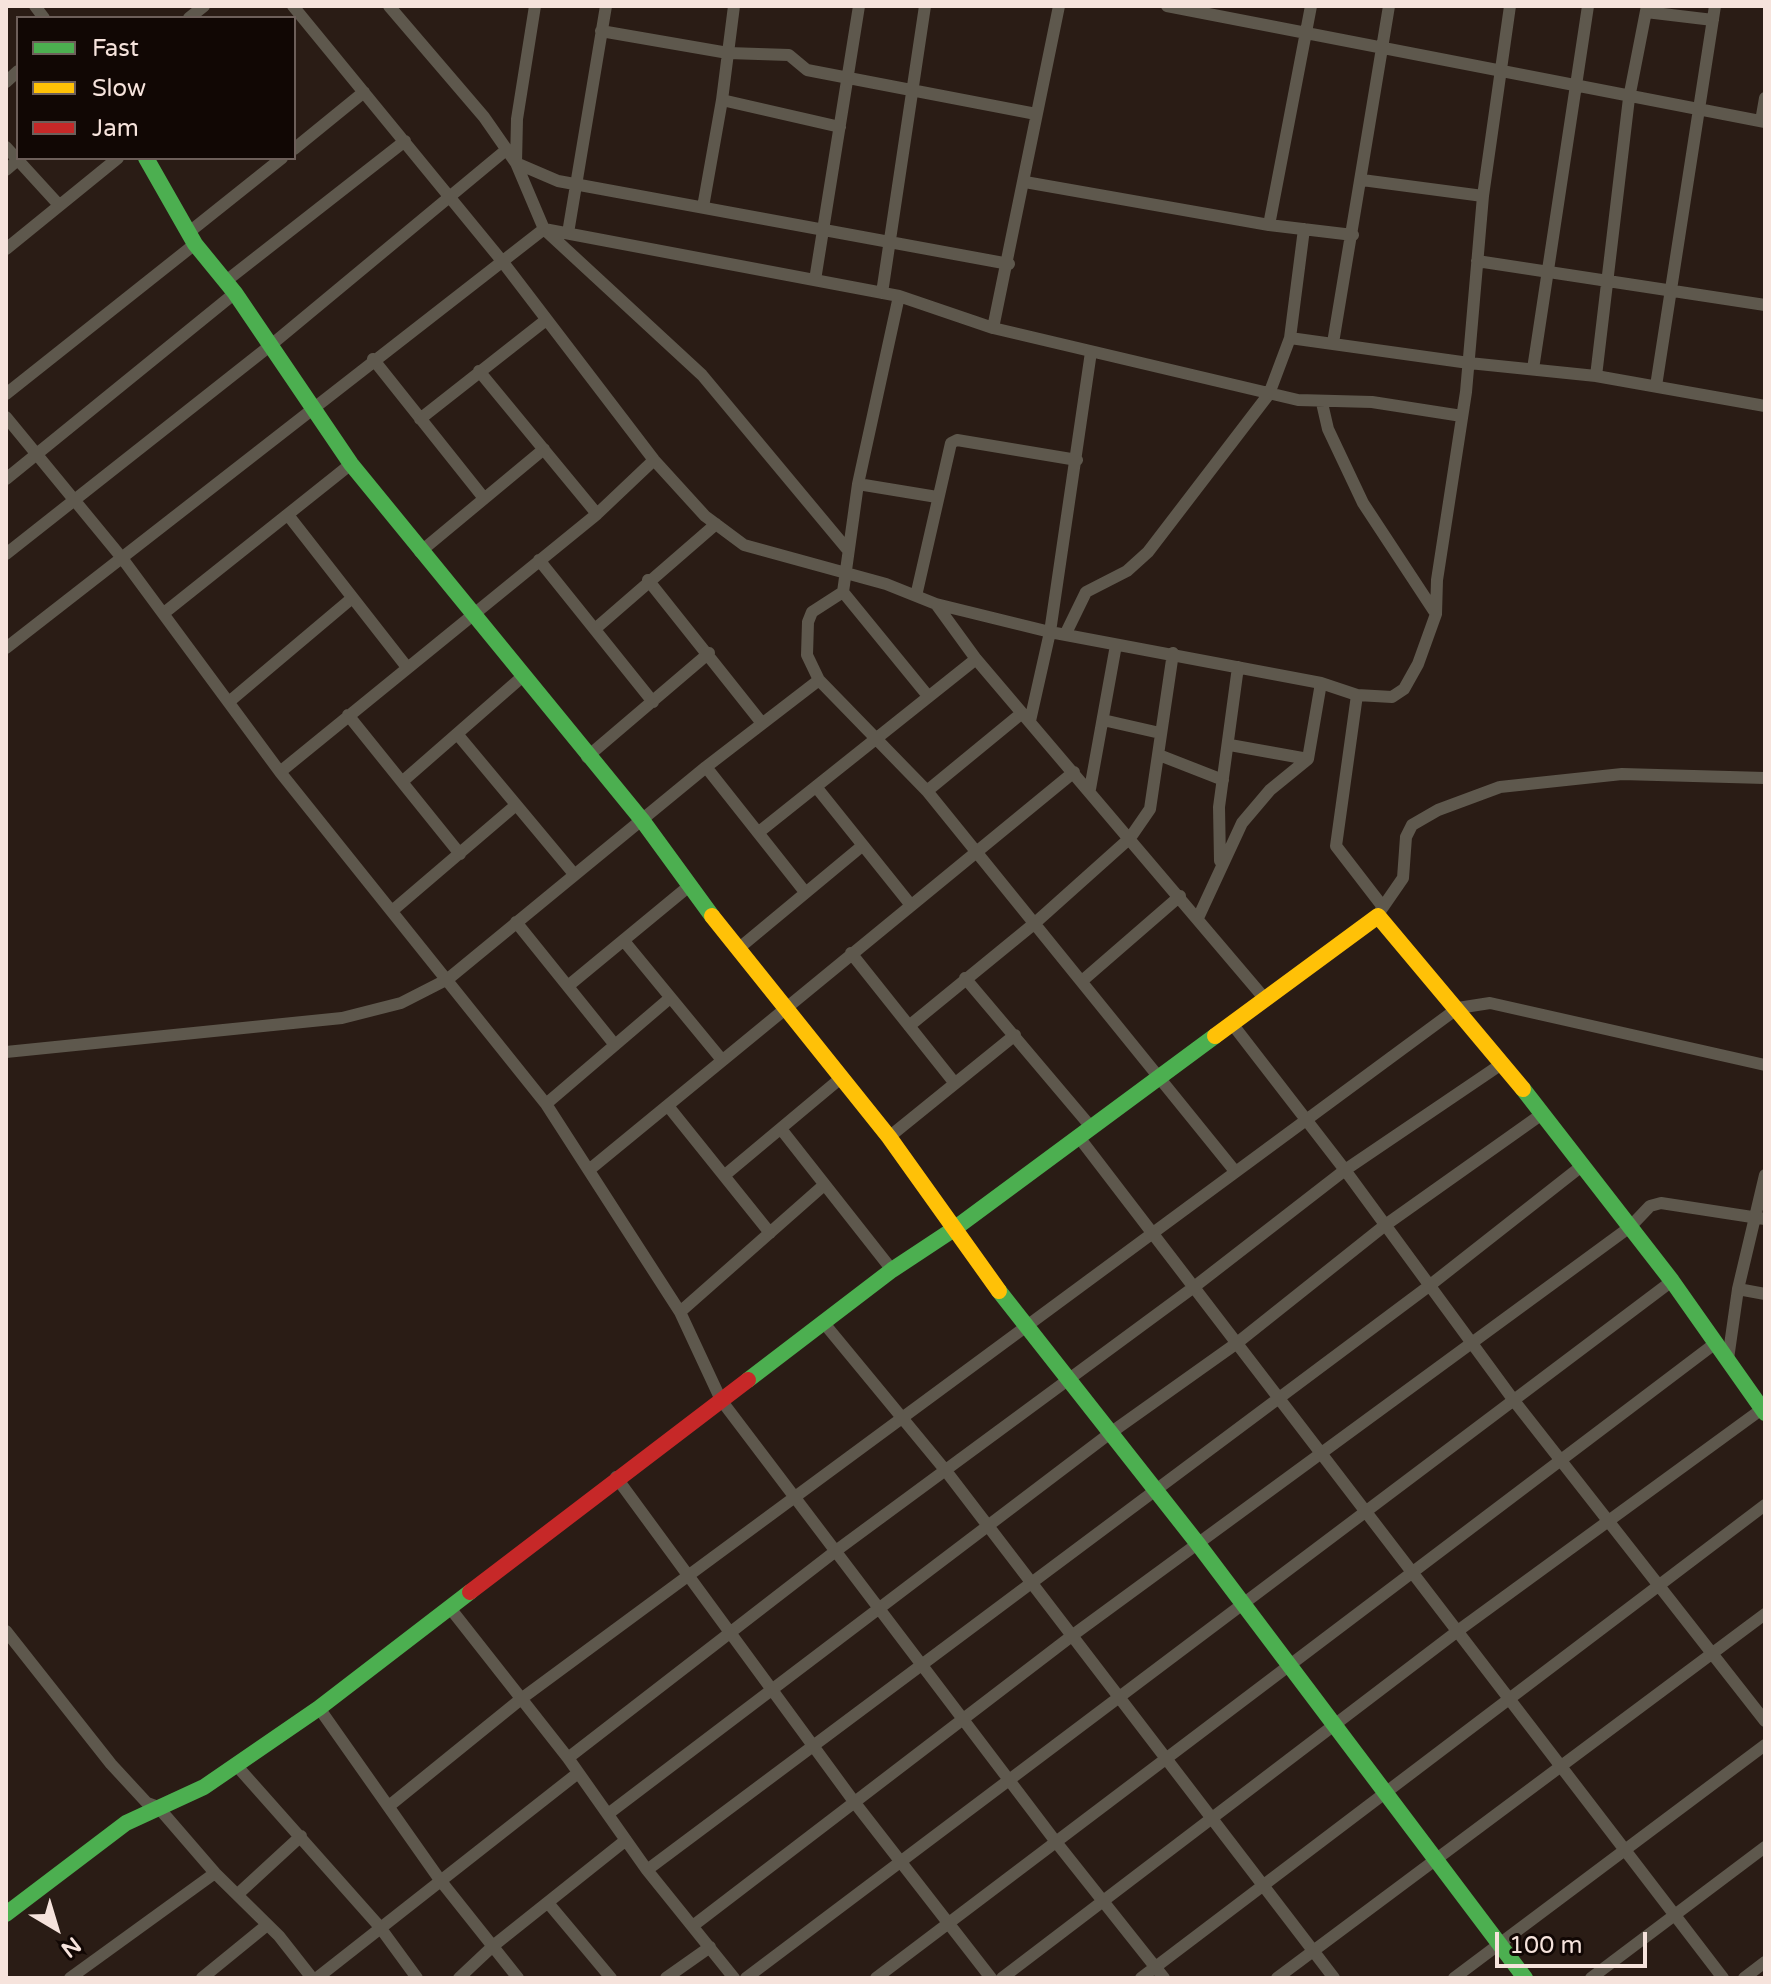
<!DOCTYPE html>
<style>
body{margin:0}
#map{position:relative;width:1771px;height:1984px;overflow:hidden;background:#2a1c15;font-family:"Varela Round",sans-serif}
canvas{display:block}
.frame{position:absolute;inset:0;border:8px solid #f6e3dc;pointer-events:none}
.legend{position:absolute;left:16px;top:16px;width:280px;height:144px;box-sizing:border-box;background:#110704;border:2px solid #6d5f5a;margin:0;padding:10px 14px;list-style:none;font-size:24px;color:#f6e3dc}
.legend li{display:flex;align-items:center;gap:16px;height:40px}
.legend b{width:40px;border:2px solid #6d5f5a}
.north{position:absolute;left:16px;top:1888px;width:80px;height:80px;-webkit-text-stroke:6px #110704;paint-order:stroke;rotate:142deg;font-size:22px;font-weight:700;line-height:32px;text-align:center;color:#f6e3dc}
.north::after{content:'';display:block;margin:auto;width:28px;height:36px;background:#f6e3dc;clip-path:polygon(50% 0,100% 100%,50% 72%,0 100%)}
.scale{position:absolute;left:1495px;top:1932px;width:152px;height:36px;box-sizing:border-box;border:4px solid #f6e3dc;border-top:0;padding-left:10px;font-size:24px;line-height:28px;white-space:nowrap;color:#f6e3dc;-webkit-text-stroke:6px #110704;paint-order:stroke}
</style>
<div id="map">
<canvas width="1771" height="1984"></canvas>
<div class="frame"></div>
<ul class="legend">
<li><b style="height:10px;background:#4caf50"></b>Fast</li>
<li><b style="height:10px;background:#ffc107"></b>Slow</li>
<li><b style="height:10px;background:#c62828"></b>Jam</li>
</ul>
<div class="north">N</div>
<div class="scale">100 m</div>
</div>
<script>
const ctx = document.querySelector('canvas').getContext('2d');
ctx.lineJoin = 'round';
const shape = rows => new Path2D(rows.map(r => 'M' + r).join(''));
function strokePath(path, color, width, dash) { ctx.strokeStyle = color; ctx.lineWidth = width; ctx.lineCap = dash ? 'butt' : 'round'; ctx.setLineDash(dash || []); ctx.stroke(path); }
const street = shape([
 [35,6,44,18],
 [293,6,502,261,654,460,705,516,744,545,886,584,936,604,1050,632,1321,683,1357,695,1392,697,1404,689,1418,664,1436,614,1437,580,1466,392,1483,196,1510,6],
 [389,6,484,117,516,163,558,181,1009,264],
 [535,6,517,119,516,163,544,229,702,375,847,549],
 [1167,6,1765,122],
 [1646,12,1713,20],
 [189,18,204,6],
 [601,31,728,53,789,55,807,70,1036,114],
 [6,82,18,71],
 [722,100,840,127],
 [1761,121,1765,98],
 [6,147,59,205],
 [294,149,364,92],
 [6,170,20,158],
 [1362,180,1483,196],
 [1025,182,1269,225,1353,235],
 [703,207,722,100,734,6],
 [1269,225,1311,6],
 [188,233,282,158],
 [568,233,606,6],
 [6,249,118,158],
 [1477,261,1765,305],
 [815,280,859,6],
 [226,281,405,141],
 [882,293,925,6],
 [899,296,858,484,843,592,812,612,808,622,807,655,819,680,927,791,1234,1170],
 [993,328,1059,6],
 [1290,338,1469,363,1596,376,1765,406],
 [1333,343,1389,6],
 [373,359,483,497],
 [1533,369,1588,6],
 [479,371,597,514],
 [1596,376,1629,98,1647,6],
 [1656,386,1715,6],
 [6,394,195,244],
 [1322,403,1328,429,1363,503,1436,614],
 [6,417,122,558,280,772,546,1104,680,1312,721,1400,1056,1842,1164,1978],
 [420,419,546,320],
 [6,479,235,293],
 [858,484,937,497],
 [288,515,406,666],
 [420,552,544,449],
 [6,554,271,345,506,150],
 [539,560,653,702],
 [648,580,761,722],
 [843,592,928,696],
 [916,596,951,443,957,440,1077,460],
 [936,604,976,659,1265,999],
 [164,613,351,464],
 [595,629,716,524],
 [1066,633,1086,592,1127,571,1148,552,1269,394,1290,338,1304,229],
 [6,648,544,229,899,296,993,328,1298,400,1372,402,1462,416],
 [1357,695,1336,846,1383,907,1379,913],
 [230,701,351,599],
 [348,715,460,854],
 [1103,720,1160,733],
 [1030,721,1050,632,1091,352],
 [458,735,574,874],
 [1230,745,1308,759],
 [1159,755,1223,780],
 [587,757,709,653],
 [706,767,805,892],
 [280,772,597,514,654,460],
 [403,781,522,677],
 [817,788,910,904],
 [1090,789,1116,645],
 [927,791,1022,713],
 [759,832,976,659],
 [1220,861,1219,807,1238,667],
 [1383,907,1403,878,1406,837,1412,825,1438,810,1500,787,1622,774,1765,778],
 [392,911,516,805],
 [1198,918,1242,823,1270,790,1308,759,1321,683],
 [516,922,615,1045],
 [624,941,722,1060],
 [738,949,862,846],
 [851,953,953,1081],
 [965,978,1091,1127],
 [1082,981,1180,896],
 [568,986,688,887],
 [1233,1025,1345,1170,1515,1402,1765,1721],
 [909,1026,1035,923,1130,838,1150,809,1173,653],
 [6,1052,342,1018,401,1003,448,979,706,767,819,680],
 [546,1104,670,998],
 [668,1106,770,1233],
 [781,1129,892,1270],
 [1078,1136,1723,1978],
 [889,1137,1015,1035],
 [589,1170,1074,772],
 [725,1175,841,1078],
 [1738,1289,1765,1294],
 [680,1312,824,1185],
 [823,1322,946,1471,1334,1978],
 [1728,1359,1738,1289,1765,1175],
 [616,1477,855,1803,991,1978],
 [450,1608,568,1758,647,1870,734,1978],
 [6,1631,111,1764,147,1803,158,1807,215,1873,279,1936,312,1978],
 [319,1708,440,1880,518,1978],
 [568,1758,837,1550,1194,1287,1345,1170,1503,1063],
 [236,1765,379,1926,417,1978],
 [389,1806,521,1699,1458,1008,1490,1003,1765,1065],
 [608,1814,1109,1434,1237,1343,1384,1226,1542,1114],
 [647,1870,1429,1286,1583,1165],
 [238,1894,301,1836],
 [549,1904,611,1978],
 [694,1925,1073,1635,1630,1227,1650,1206,1661,1203,1765,1219],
 [70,1978,215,1873],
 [202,1978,267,1925],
 [317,1978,578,1773],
 [459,1978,493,1946,626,1840],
 [666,1978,710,1947],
 [746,1978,1672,1281],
 [876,1978,1717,1342],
 [1002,1978,1459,1630,1762,1409],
 [1141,1978,1765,1505],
 [1277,1978,1765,1614],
 [1454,1978,1765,1745],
 [1591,1978,1765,1847],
 [1744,1978,1765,1962]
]);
const fast = shape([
 [146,158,195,244,235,293,351,464,642,820,712,916],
 [1523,1089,1672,1281,1765,1413],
 [999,1291,1198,1544,1525,1978],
 [748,1380,892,1270,954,1229,1215,1036],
 [6,1914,126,1823,204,1787,319,1708,470,1592]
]);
const slow = shape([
 [712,916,889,1137,999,1291],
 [1215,1036,1378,916,1523,1089]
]);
const jam = shape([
 [470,1592,748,1380]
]);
strokePath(street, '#5e584d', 12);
strokePath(fast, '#4caf50', 16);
strokePath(slow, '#ffc107', 16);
strokePath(jam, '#c62828', 16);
</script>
